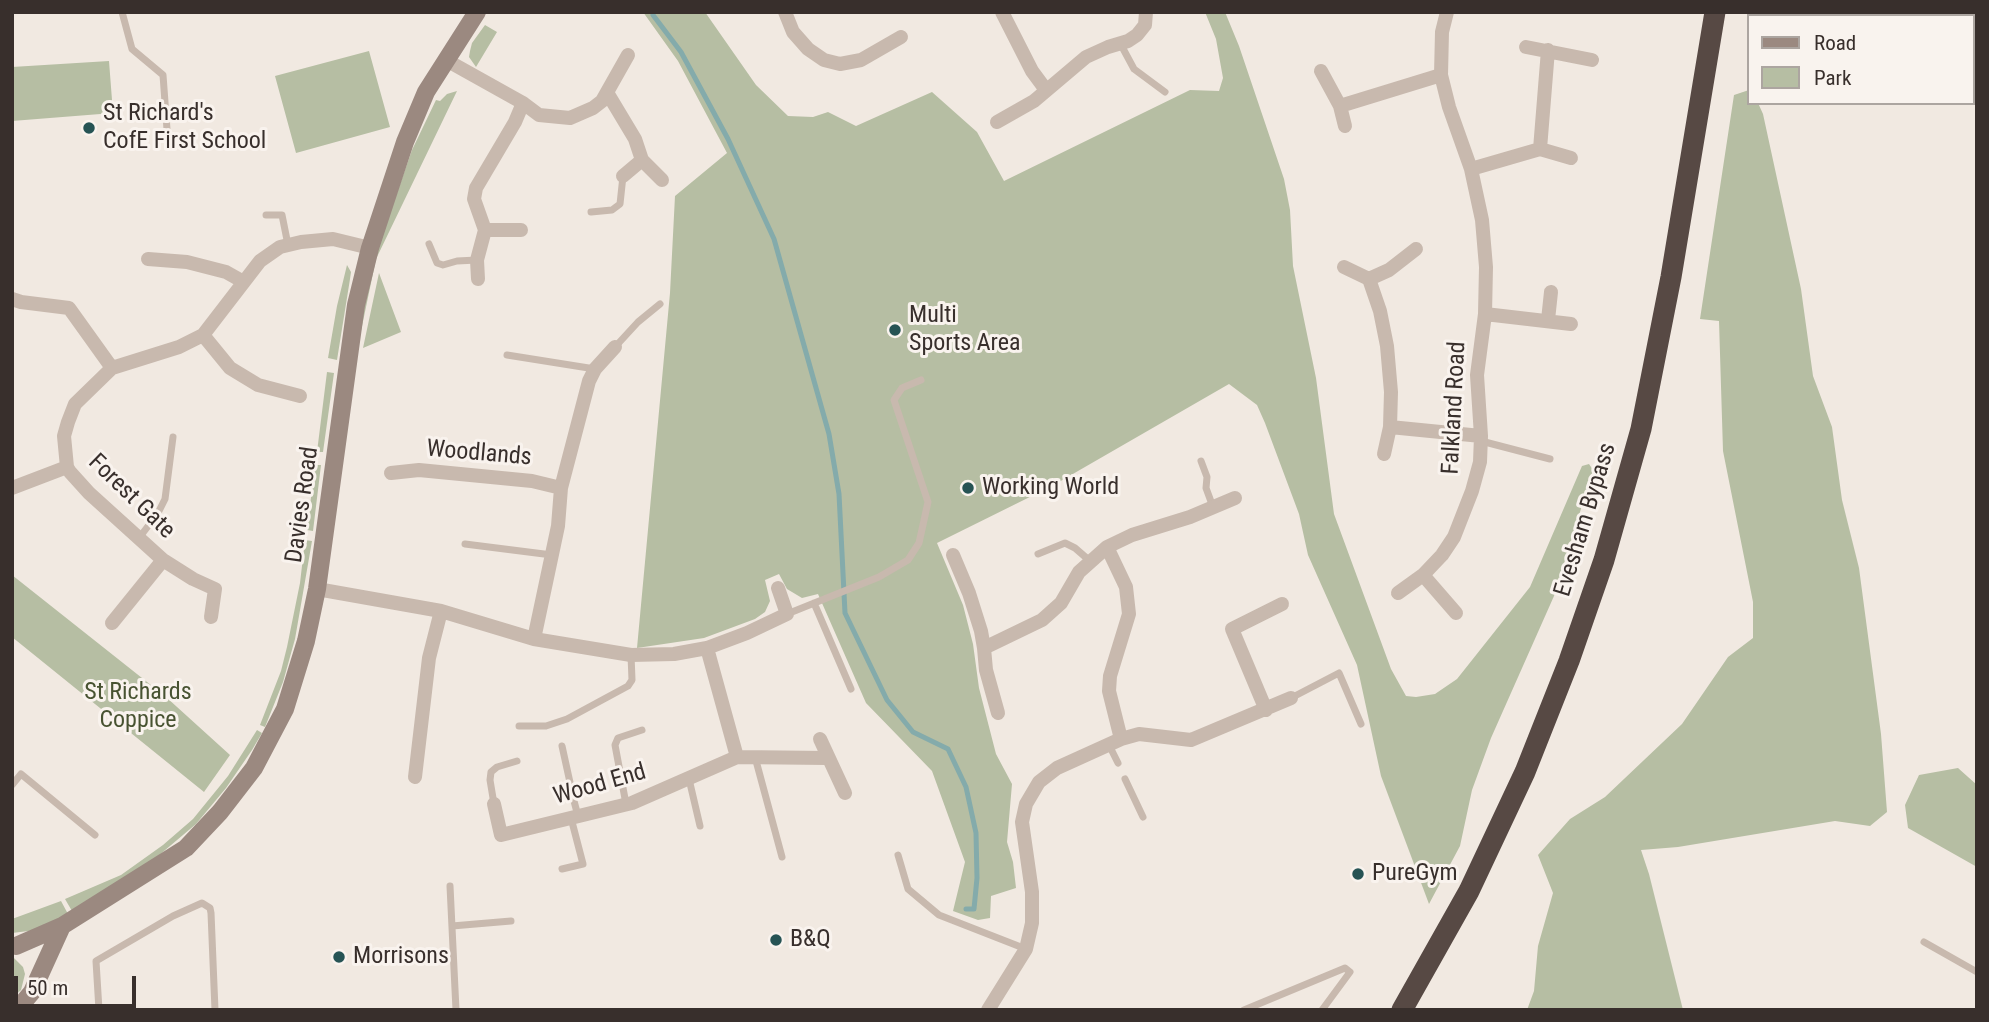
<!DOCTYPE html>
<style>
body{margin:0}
#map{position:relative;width:1989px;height:1022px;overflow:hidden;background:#f1e9e1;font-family:"Roboto Condensed",sans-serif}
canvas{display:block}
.frame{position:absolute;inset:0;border:14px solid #382f2c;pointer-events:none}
.legend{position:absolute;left:1747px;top:14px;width:228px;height:91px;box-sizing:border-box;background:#f9f3ee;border:2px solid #aca5a0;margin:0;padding:9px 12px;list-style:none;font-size:21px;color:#382f2c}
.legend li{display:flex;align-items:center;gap:14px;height:35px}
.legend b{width:35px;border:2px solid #aca5a0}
.scale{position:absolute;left:14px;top:976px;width:122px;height:32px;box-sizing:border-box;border:4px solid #382f2c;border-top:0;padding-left:9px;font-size:21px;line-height:24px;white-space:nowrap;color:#382f2c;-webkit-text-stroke:5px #f9f3ee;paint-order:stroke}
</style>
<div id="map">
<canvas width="1989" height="1022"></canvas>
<div class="frame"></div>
<ul class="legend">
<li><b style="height:9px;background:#9b8980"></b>Road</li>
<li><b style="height:19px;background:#b6bea3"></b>Park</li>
</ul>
<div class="scale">50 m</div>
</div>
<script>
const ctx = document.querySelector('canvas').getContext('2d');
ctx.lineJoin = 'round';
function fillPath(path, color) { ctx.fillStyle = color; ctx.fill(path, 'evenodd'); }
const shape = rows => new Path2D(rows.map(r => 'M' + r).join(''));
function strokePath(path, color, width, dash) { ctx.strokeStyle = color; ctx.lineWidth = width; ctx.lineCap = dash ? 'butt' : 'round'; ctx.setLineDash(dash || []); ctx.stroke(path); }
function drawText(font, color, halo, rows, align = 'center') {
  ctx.font = font + ' "Roboto Condensed",sans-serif'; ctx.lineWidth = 6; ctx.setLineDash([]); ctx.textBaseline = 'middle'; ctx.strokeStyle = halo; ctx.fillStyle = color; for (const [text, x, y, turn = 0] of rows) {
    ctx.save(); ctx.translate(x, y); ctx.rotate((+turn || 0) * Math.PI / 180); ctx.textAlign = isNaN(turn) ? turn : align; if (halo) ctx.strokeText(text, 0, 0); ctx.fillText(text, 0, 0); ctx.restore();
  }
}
const green = shape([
 [643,12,705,12,756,85,788,116,813,117,828,112,856,126,932,92,977,132,1004,181,1190,90,1219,91,1223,78,1216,39,1205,12,1225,12,1239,46,1284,179,1290,210,1293,266,1316,378,1334,514,1391,669,1406,696,1416,697,1435,694,1457,679,1530,587,1582,466,1589,464,1593,470,1554,596,1491,738,1472,790,1460,846,1429,904,1381,776,1357,665,1308,555,1299,514,1265,423,1257,405,1229,384,1052,486,937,543,963,605,973,644,979,688,996,754,1012,784,1007,842,1013,862,1016,888,991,896,990,918,978,920,953,911,965,862,932,771,866,703,818,594,802,598,787,589,779,574,765,580,770,601,765,612,755,619,704,638,637,648,670,293,675,196,727,153,678,61],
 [485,25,497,32,476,67,469,57,470,51,472,43],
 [369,51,390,127,296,153,275,76],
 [109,61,113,113,12,121,12,67],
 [1749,90,1749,103,1758,103,1763,114,1801,289,1813,376,1832,427,1842,500,1859,568,1881,734,1887,812,1870,826,1835,821,1678,847,1641,850,1649,874,1683,1010,1527,1010,1534,991,1538,946,1553,893,1538,855,1570,819,1605,797,1682,724,1728,657,1753,638,1753,602,1723,451,1719,321,1700,319,1734,95],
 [457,91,376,259,361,331,361,317,374,258,412,150,436,100,440,101,447,94],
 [347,265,351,272,350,279,337,360,328,358,337,306],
 [379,273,401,332,363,348],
 [327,372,334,373,323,452,317,452],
 [315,465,321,465,313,531,307,530],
 [305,540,312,541,295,639,283,682,265,727,260,725,281,671,287,647,300,583],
 [12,575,166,697,230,755,204,792,12,637],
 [257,730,262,733,252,750,226,788,196,824,151,862,72,911,65,899,121,875,163,845,193,819,228,776],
 [1958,768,1977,785,1977,867,1908,828,1905,805,1919,775],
 [61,901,68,914,37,930,12,933,12,919],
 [12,956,23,967,25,974,21,990,12,998]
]);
const stream = shape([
 [653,15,681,52,728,139,774,239,829,434,839,494,845,613,887,700,913,732,948,749,966,787,976,833,977,878,974,909,966,909]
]);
const lane = shape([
 [122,12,132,49,163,75,168,143],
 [1120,43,1134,69,1165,92],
 [591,212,612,210,620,204,623,176],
 [266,215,282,215,288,245],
 [429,244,437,263,443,265,457,261,477,260],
 [615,347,638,322,660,304],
 [507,355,595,369],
 [1481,441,1550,459],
 [1201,461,1207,477,1206,488,1213,507],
 [139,538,158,513,165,499,173,437],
 [465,544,552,555],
 [1038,554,1065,543,1075,548,1090,561],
 [814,603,851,689],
 [787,614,879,577,908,560,919,543,928,502,894,400,902,388,921,380],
 [1291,698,1339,673,1361,724],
 [519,726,546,726,567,719,628,686,632,680,631,655],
 [1109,745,1118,763],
 [562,746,571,787],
 [755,757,782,857],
 [689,779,700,826],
 [1125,779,1143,817],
 [12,785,21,774,95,835],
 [574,801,578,816],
 [494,804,490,780,491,772,497,767,517,761],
 [626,804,615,745,618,738,642,730],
 [898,855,908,889,939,915,1026,949],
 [562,869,583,864,571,818],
 [450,886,456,1010],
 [452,926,511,921],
 [1924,942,1977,972],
 [99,1010,96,961,173,916,202,903,210,908,211,913,215,1010],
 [1244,1010,1345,968,1350,972,1322,1010]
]);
const street = shape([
 [785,12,793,32,808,49,824,60,840,64,861,60,901,37],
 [1002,12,1032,71,1046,90],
 [1526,47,1592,60],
 [446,60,523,103,539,115,570,118,593,108,602,101,628,55],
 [1321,71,1340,106,1345,126],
 [608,94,635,139,642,160,623,176],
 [1340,106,1441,75],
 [997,122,1034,101,1086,57,1108,47,1128,41,1137,35,1145,25,1146,12],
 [1540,149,1571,158],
 [642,160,662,180],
 [1471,169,1540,149,1548,50],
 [485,230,521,230],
 [148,259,187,262,226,272,242,281],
 [1344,267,1369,279,1389,270,1416,249],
 [478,279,477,260,485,230,474,199,476,188,515,122,523,103],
 [1369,279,1380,311,1387,346,1391,392,1390,427,1384,454],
 [12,299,21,302,69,308,112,368],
 [1485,314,1571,324],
 [1548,320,1551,292],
 [203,335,230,368,258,385,300,396],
 [1390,427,1481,436],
 [391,473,419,470,532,481,561,488],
 [12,488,67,467],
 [1107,547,1126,587,1129,614,1110,676,1109,691,1121,739],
 [953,555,969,593,981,631,984,648,1042,620,1061,603,1079,572,1107,547,1132,535,1190,517,1235,498],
 [1423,575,1456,613],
 [317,589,441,611,534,639,631,655,674,654,707,648,747,633,787,614,778,588],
 [1398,593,1423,575,1442,555,1454,537,1472,491,1480,462,1481,436,1477,375,1485,314,1486,267,1482,220,1471,169,1449,107,1441,75,1442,32,1447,12],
 [211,617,215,589,193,579,163,560,89,493,70,472,67,467,64,436,68,422,75,404,112,368,179,347,203,335,260,261,280,247,301,242,333,239,370,248],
 [112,623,163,560],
 [534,639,558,526,561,488,589,381,595,369,615,347],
 [707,648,737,757],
 [984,648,986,670,998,713],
 [1266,710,1232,629,1282,604],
 [820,739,845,793],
 [415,777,429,658,441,611],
 [494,804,501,835,632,803,737,757,827,758],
 [988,1010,1026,949,1032,923,1032,892,1022,822,1026,804,1039,782,1057,768,1121,739,1139,734,1191,740,1291,698]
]);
const secondary = shape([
 [16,946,62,926,186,848,220,812,254,768,285,709,306,641,317,589,356,305,370,248,405,142,426,92,477,12],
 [12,1009,21,1005,32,992,62,926]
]);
const highway = shape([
 [1402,1010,1469,891,1525,772,1569,661,1604,560,1641,429,1671,277,1715,12]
]);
const markers = [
 [89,128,7,"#265354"],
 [895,330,7,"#265354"],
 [968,488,7,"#265354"],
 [1358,874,7,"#265354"],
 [776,940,7,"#265354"],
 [339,957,7,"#265354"]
];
const poiNames = [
 ["St Richard's",103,114],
 ["CofE First School",103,142],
 ["Multi",909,316],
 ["Sports Area",909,344],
 ["Working World",982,488],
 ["PureGym",1372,874],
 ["B&Q",790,940],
 ["Morrisons",353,957]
];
const streetNames = [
 ["Falkland Road",1455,408,-87],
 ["Woodlands",479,454,5],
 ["Forest Gate",131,497,44],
 ["Davies Road",303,505,-82],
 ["Evesham Bypass",1586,520,-73],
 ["Wood End",600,785,-16]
];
const parkNames = [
 ["St Richards",138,693],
 ["Coppice",138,721]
];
fillPath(green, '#b6bea3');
strokePath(stream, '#84abab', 5);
strokePath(lane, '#c8b9ae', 7);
strokePath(street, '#c8b9ae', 14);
strokePath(secondary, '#9b8980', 18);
strokePath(highway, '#574944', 21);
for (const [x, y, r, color] of markers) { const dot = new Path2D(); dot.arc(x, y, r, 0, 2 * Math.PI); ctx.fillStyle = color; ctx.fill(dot); strokePath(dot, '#f9f3ee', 2.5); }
drawText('24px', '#382f2c', '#f9f3ee', poiNames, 'left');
drawText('24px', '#382f2c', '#f9f3ee', streetNames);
drawText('24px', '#485332', '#f9f3ee', parkNames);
</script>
